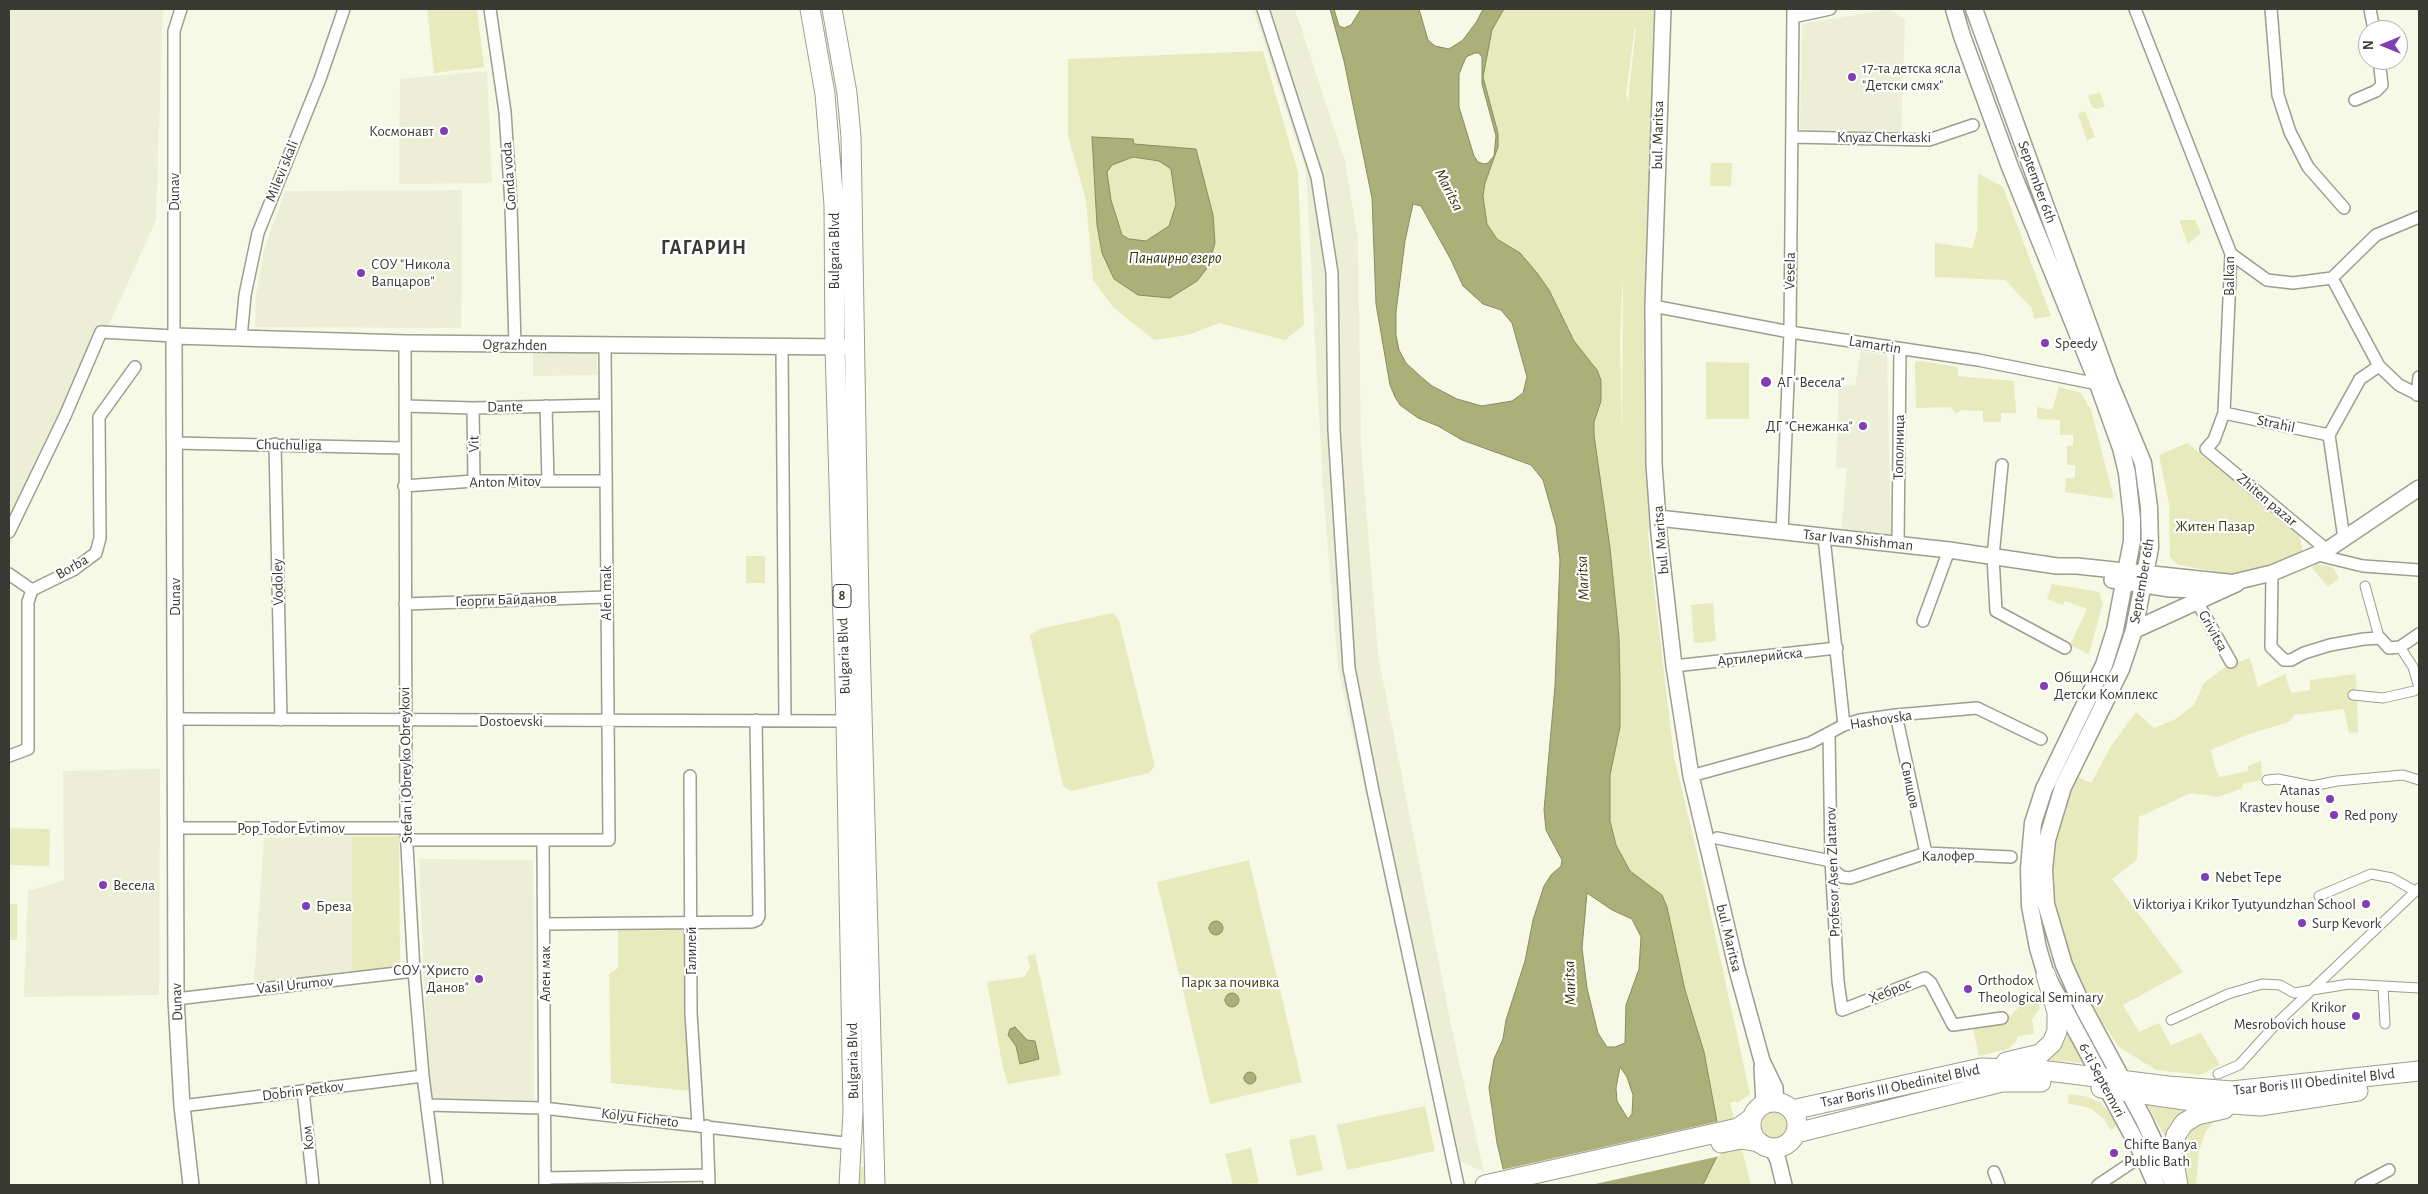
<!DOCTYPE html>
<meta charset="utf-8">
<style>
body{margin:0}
#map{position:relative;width:2428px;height:1194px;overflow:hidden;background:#f7f9e7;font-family:"Alegreya Sans",sans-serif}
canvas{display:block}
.frame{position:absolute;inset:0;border:10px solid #393a33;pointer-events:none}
.north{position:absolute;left:2358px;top:20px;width:50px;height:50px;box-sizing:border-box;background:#fff;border:1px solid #b0b0ad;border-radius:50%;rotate:270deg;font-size:14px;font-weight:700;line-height:20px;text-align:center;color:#393a33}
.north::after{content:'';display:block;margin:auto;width:18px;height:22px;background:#7f3eb3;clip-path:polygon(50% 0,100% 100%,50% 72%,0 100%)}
</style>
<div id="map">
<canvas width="2428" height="1194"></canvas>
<div class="frame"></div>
<div class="north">N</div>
</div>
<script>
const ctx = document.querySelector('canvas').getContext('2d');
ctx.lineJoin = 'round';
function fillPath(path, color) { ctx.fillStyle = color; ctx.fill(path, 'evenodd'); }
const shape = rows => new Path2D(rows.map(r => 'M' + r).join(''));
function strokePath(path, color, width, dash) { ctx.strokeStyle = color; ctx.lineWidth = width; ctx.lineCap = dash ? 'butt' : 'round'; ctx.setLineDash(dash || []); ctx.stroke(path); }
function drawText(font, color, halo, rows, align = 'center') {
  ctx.font = font + ' "Alegreya Sans",sans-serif'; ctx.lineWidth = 4.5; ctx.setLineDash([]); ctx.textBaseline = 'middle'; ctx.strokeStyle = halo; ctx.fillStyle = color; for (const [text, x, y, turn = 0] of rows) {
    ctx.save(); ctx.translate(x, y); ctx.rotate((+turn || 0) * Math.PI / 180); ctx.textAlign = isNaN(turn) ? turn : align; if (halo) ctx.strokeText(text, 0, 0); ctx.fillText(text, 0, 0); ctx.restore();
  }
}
const built = shape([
 [9,9,163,9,156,220,9,548],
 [1253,9,1295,9,1345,161,1358,239,1361,447,1378,655,1452,1030,1484,1172,1462,1162,1447,1165,1433,1095,1338,669,1323,489,1306,171],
 [1890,9,1905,20,1901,132,1800,129,1802,24],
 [487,71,492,183,399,184,400,79],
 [462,190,461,328,255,327,256,295,264,250,285,191],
 [1861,351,1887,356,1891,536,1841,532,1847,468,1836,467,1839,385,1855,386],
 [597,352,597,375,533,376,533,353],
 [160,769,159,995,24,997,28,891,64,880,63,771],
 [352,836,352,974,254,982,264,838],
 [419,859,533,860,534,1100,429,1098]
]);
const green = shape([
 [427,9,477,9,484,67,434,73],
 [1504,9,1655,9,1645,354,1645,452,1650,524,1648,535,1674,757,1697,852,1750,1094,1737,1103,1736,1101,1730,1103,1751,1185,1703,1185,1719,1151,1699,1034,1685,990,1667,907,1662,895,1630,871,1616,845,1610,821,1610,775,1620,727,1620,682,1619,637,1610,548,1594,445,1594,422,1601,401,1597,370,1574,341,1549,290,1520,253,1497,239,1487,224,1483,196,1485,183,1498,147,1498,134,1483,77,1492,30],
 [1635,27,1636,27,1628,101,1626,94],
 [1623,273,1622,437,1620,338],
 [1263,51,1298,172,1304,325,1285,340,1219,323,1188,335,1154,340,1113,307,1093,280,1086,200,1068,136,1068,59],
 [2100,92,2105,106,2097,109,2092,107,2088,96],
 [2085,111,2095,137,2087,140,2078,114],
 [1711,163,1732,163,1731,186,1710,186],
 [1978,173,2003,187,2051,316,2034,319,2032,308,2005,280,1935,277,1935,243,1972,248,1977,231],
 [2179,220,2195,220,2201,233,2188,244],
 [1922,361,1958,367,1958,376,2014,381,2016,413,2001,413,2001,422,1983,422,1983,411,1963,410,1956,413,1950,407,1916,408,1915,362],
 [1706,362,1749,363,1749,419,1706,419],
 [2059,387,2081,393,2091,410,2114,499,2065,492,2066,478,2075,478,2075,465,2067,465,2067,446,2073,446,2073,435,2060,435,2060,420,2037,419,2037,407,2052,410],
 [2187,443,2299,534,2304,557,2247,577,2178,565,2170,557,2169,504,2159,455],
 [746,556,765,556,765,583,746,583],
 [2317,564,2333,567,2339,578,2328,587,2312,568],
 [2052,584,2099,592,2103,603,2089,654,2070,645,2087,609,2065,601,2063,605,2047,599],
 [1713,603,1716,641,1694,643,1691,605],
 [1113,613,1119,620,1155,766,1149,773,1071,791,1063,786,1030,635,1039,629],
 [2250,658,2258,687,2285,674,2291,693,2310,690,2310,680,2356,674,2358,732,2349,733,2344,709,2294,715,2291,721,2247,735,2211,750,2216,771,2220,777,2248,771,2248,766,2261,761,2262,780,2243,784,2243,788,2218,797,2191,793,2139,817,2137,860,2112,879,2183,972,2123,1005,2139,1032,2159,1023,2171,1045,2201,1033,2220,1065,2200,1075,2156,1070,2119,1047,2089,1003,2070,962,2049,887,2050,841,2073,775,2091,783,2111,746,2136,712,2154,728,2174,720,2194,705,2204,683,2225,667],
 [9,828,50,829,49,866,9,865],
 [352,836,399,836,400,967,352,974],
 [1249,860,1302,1082,1210,1104,1157,882],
 [9,904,17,904,17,940,9,940],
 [686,926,686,1016,690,1091,611,1083,609,974,618,968,618,927],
 [1035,954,1061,1075,1008,1084,1003,1068,987,982,1024,977,1030,968,1027,956],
 [2035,991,2040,1008,2032,1019,2034,1034,2018,1036,2017,1040,2008,1049,1979,1056,1972,1023,2010,1016],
 [2064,1027,2084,1063,2043,1060],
 [2069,1094,2085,1096,2101,1103,2113,1117,2117,1126,2111,1130,2104,1119,2092,1109,2068,1103],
 [2147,1104,2193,1109,2167,1141],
 [1425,1106,1435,1151,1347,1170,1337,1125],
 [1772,1112,1781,1114,1788,1125,1785,1134,1778,1139,1769,1138,1761,1128,1764,1116],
 [2199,1120,2215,1121,2206,1131,2199,1151,2196,1185,2185,1185,2180,1162,2183,1131],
 [1315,1134,1323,1170,1297,1176,1289,1140],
 [1251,1148,1259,1183,1233,1185,1225,1154],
 [861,1167,866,1167,867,1185,859,1185]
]);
const water = shape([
 [1330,9,1334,9,1339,26,1344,28,1351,25,1361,9,1419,9,1428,40,1435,46,1449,49,1463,40,1477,21,1483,9,1504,9,1492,30,1483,77,1498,133,1498,147,1485,183,1483,196,1487,224,1497,239,1520,253,1537,273,1549,290,1574,341,1597,370,1601,380,1601,401,1594,422,1594,435,1610,548,1619,637,1620,682,1620,727,1610,775,1610,821,1616,845,1630,871,1662,895,1667,907,1685,990,1704,1052,1718,1127,1720,1150,1703,1185,1507,1185,1497,1143,1489,1088,1494,1059,1503,1039,1506,1020,1525,961,1533,920,1544,886,1551,875,1561,866,1562,860,1546,830,1544,810,1555,686,1560,560,1556,526,1543,480,1531,465,1462,440,1438,426,1418,418,1400,405,1395,397,1390,385,1376,304,1372,198,1344,61,1330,9],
 [1475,53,1479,53,1482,57,1482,84,1496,136,1494,156,1488,163,1484,164,1478,162,1474,156,1459,107,1459,74,1466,57,1475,53],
 [1413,204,1421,206,1451,260,1463,286,1483,304,1501,310,1512,323,1527,377,1523,393,1512,401,1482,406,1457,399,1432,386,1419,375,1406,363,1399,350,1396,335,1396,312,1405,241,1413,204],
 [1587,893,1612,910,1632,919,1641,937,1639,969,1626,1005,1625,1043,1615,1047,1607,1047,1598,1033,1587,988,1582,948,1587,893],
 [1620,1067,1627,1077,1633,1095,1632,1114,1628,1119,1617,1101,1616,1088,1620,1067],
 [1092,137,1133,139,1134,144,1196,149,1213,215,1215,243,1208,267,1197,281,1170,298,1138,295,1114,279,1102,253,1097,225,1092,137],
 [1133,157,1159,161,1171,169,1176,204,1169,226,1146,241,1129,239,1122,235,1111,200,1107,172,1112,165,1133,157],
 '1209 928a7 7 0 1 1 14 0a7 7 0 1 1-14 0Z',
 '1225 1000a7 7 0 1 1 14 0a7 7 0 1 1-14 0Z',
 [1015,1027,1027,1040,1035,1041,1039,1059,1020,1064,1016,1046,1008,1035,1010,1029,1015,1027],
 '1244 1078a6 6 0 1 1 12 0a6 6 0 1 1-12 0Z'
]);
const pier = shape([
 [1720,1121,1722,1150,1720,1156,1591,1185,1504,1185,1501,1170]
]);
const pedestrian = shape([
 [2365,586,2378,633],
 [2400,647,2413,667,2418,684],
 [2353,695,2383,698,2414,691],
 [2267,780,2278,779,2312,786,2337,781,2403,775,2419,780],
 [2319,896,2371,874,2392,878,2415,891],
 [2383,987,2385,1024],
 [2171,1020,2228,994,2262,984,2280,985,2294,993,2349,984,2419,988],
 [2218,1074,2239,1065,2277,1023,2419,888]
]);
const minor = shape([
 [490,9,505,112,511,204,515,345],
 [1263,9,1317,177,1332,273,1334,430,1349,668,1373,791,1458,1185],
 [2135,9,2231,254,2224,413,2214,440,2206,449,2327,550],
 [2271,9,2278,95,2290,132,2308,167,2344,208],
 [2370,9,2374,30],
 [1793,17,1830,9],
 [2355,100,2376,91,2382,85,2379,60],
 [1792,137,1929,140,1973,125],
 [2231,254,2267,280,2293,283,2332,278],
 [2332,278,2379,366,2399,385,2419,395],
 [2332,278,2376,235,2419,217],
 [1653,306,1790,332,1978,360,2098,384],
 [241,338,245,295,258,233,320,79,344,9],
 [405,343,406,828,414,971,423,1076,437,1185],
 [782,346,785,720],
 [2417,395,2419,377],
 [405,406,473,408,605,405],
 [546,406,548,481],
 [473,408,474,481],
 [2224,413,2329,435],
 [174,443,404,448],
 [275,444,281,720],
 [2002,465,1993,556,1996,611,2065,648],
 [404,486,474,481,605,481],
 [9,532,65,416,101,332,174,336,174,31,181,9],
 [1782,533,1790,332,1793,9],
 [1824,537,1844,725],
 [2344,539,2329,435,2360,379,2379,366],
 [1898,544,1900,350],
 [2318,555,2363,566,2419,570],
 [2272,573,2271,647,2284,660,2291,660,2304,653,2330,645,2364,639,2380,638,2389,648,2400,647,2419,634],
 [9,574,32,590],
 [2196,600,2231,662],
 [405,604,606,597],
 [1923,621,1949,550],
 [1683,665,1837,648],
 [1896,715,1926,853],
 [175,719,846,721],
 [1829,733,1831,861,1838,981,1842,1010,1925,978,1931,983,1953,1025,2002,1018],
 [9,756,28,749,28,602,32,590,73,570,96,553,100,538,99,417,135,367],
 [690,776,691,1013,698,1125],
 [1691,776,1810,743,1844,725,1860,720,1896,715,1977,708,2041,739],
 [176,828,406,828],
 [1717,838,1831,861],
 [407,840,609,840,605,346],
 [543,841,545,1185],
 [1832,869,1842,877,1850,878,1926,853,2011,857],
 [545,924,752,922,757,920,759,916,756,720],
 [176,999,414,971],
 [303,1091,313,1185],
 [427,1105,543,1108,853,1144],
 [182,1106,423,1076],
 [707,1126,709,1185],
 [1994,1172,1999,1185],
 [545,1178,709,1175],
 [2098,1185,2143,1155],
 [2361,1185,2389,1170]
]);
const tertiary = shape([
 [1663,9,1653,306,1654,464,1659,534,1674,666,1691,776,1737,970,1762,1061,1775,1088,1776,1102],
 [1658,518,1949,550,2057,566,2077,566,2237,583],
 [2112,580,2170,589,2201,590,2272,573,2327,550,2419,488],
 [1762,1067,1764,1104],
 [1772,1148,1778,1160,1784,1185],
 [191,1185,182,1106,176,999,174,336,405,343,845,347]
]);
const secondary = shape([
 [1954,9,1962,36,2010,167,2098,384,2121,448,2127,473,2132,519,2132,541,2115,630,2104,665,2044,789,2033,823,2029,868,2030,906,2038,948,2046,975,2143,1155,2156,1185],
 [1974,9,2109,381,2143,463,2149,507,2150,548,2134,630,2121,669,2063,787,2047,840,2044,870,2046,904,2064,965,2084,1009,2144,1120,2172,1181],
 [2134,630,2237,583]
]);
const primary = shape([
 [810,9,825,94,834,205,835,347,846,721,853,1112,849,1185],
 [832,9,847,93,851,137,859,604,875,1185],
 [2006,1062,2040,1054,2052,1043,2057,1031,2057,1012,2046,975],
 [2101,1088,2192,1101,2260,1106,2358,1091],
 '1751 1125a23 23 0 1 1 46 0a23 23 0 1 1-46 0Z',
 [1792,1110,1981,1068,2040,1070,2168,1086,2232,1091,2419,1071],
 [1796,1133,2002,1082,2041,1082],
 [1721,1143,1741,1139,1758,1142],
 [1485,1185,1738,1128,1752,1118],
 [2178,1185,2172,1153,2176,1135,2184,1123,2197,1115,2224,1109]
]);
const markers = [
 [1852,77,5,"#7f3eb3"],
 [444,131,5,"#7f3eb3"],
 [361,273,5,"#7f3eb3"],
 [2045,343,5,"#7f3eb3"],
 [1766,382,6,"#7f3eb3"],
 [1863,426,5,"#7f3eb3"],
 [2044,686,5,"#7f3eb3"],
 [2330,799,5,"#7f3eb3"],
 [2334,815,5,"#7f3eb3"],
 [2205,877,5,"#7f3eb3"],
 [103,885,5,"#7f3eb3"],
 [2366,904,5,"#7f3eb3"],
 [306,906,5,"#7f3eb3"],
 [2302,923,5,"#7f3eb3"],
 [479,979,5,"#7f3eb3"],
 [1968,989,5,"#7f3eb3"],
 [2356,1016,5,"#7f3eb3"],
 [2114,1153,5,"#7f3eb3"]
];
const shields = [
 [842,596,18]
];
const shieldNames = [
 ["8",842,596]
];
const poiNames = [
 ["17-та детска ясла",1862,68],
 ["\"Детски смях\"",1862,85],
 ["Космонавт",434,131,"right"],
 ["СОУ \"Никола",371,264],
 ["Вапцаров\"",371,281],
 ["Speedy",2055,343],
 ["АГ \"Весела\"",1777,382],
 ["ДГ \"Снежанка\"",1853,426,"right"],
 ["Общински",2054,677],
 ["Детски Комплекс",2054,694],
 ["Atanas",2320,790,"right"],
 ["Krastev house",2320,807,"right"],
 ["Red pony",2344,815],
 ["Nebet Tepe",2215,877],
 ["Весела",113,885],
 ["Viktoriya i Krikor Tyutyundzhan School",2356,904,"right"],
 ["Бреза",316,906],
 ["Surp Kevork",2312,923],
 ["СОУ \"Христо",469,970,"right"],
 ["Данов\"",469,987,"right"],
 ["Orthodox",1978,980],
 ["Theological Seminary",1978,997],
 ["Krikor",2346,1007,"right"],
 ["Mesrobovich house",2346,1024,"right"],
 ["Chifte Banya",2124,1144],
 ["Public Bath",2124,1161]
];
const streetNames = [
 ["bul. Maritsa",1658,135,-89],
 ["Knyaz Cherkaski",1884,137],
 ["Milevi skali",282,171,-68],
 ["Gonda voda",509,176,-94],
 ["September 6th",2037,182,70],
 ["Dunav",174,192,-90],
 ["Bulgaria Blvd",834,251,-90],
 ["Vesela",1790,271,-89],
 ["Balkan",2229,276,-90],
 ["Ograzhden",515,345,1],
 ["Lamartin",1875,345,9],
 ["Dante",505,407,-1],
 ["Strahil",2276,424,12],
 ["Vit",474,444,-91],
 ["Chuchuliga",289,445,1],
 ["Тополница",1899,447,-89],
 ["Anton Mitov",505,482,-1],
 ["Zhiten pazar",2267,500,40],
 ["bul. Maritsa",1661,540,-95],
 ["Tsar Ivan Shishman",1858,540,6],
 ["Borba",72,567,-30],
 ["September 6th",2142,581,-80],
 ["Vodoley",278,582,-91],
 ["Alen mak",606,593,-90],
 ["Dunav",175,597,-90],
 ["Георги Байданов",506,600,-2],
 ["Grivitsa",2213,631,61],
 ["Bulgaria Blvd",844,656,-92],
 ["Артилерийска",1760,657,-6],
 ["Hashovska",1881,720,-9],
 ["Dostoevski",511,721],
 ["Stefan i Obreyko Obreykovi",406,765,-91],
 ["Свищов",1910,785,78],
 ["Pop Todor Evtimov",291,828],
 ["Калофер",1948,856,-1],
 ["Profesor Asen Zlatarov",1833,872,-92],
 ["bul. Maritsa",1729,938,76],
 ["Галилей",691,951,-90],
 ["Ален мак",545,974,-90],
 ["Vasil Urumov",295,985,-6],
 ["Хеброс",1890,991,-22],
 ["Dunav",177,1002,-92],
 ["Bulgaria Blvd",853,1061,-91],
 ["6-ti Septemvri",2102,1080,62],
 ["Tsar Boris III Obedinitel Blvd",2314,1082,-6],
 ["Tsar Boris III Obedinitel Blvd",1900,1086,-12],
 ["Dobrin Petkov",303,1091,-7],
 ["Kolyu Ficheto",640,1118,7],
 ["Ком",308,1138,-96]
];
const parkNames = [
 ["Житен Пазар",2215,526],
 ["Парк за почивка",1230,982]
];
const waterNames = [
 ["Maritsa",1449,190,63],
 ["Панаирно езеро",1175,258],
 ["Maritsa",1583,578,-93],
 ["Maritsa",1570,983,-92]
];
const districtNames = [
 ["ГАГАРИН",704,248]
];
fillPath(built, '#eceed5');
fillPath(green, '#e6eabc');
fillPath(water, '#abaf78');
strokePath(water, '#898c63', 1);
fillPath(pier, '#f7f9e7');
strokePath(pedestrian, '#9c9e8e', 11);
strokePath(minor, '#9c9e8e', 14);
strokePath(tertiary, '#9c9e8e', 18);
strokePath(secondary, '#9c9e8e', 19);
strokePath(primary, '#9c9e8e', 21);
strokePath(pedestrian, '#fff', 9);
strokePath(minor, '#fff', 11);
strokePath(tertiary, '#fff', 15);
strokePath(secondary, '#fff', 16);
strokePath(primary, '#fff', 19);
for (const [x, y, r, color] of markers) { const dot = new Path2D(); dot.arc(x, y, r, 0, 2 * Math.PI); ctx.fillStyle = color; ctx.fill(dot); strokePath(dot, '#fff', 2); }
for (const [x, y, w] of shields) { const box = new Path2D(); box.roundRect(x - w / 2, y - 11.5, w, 23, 4); ctx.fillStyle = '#fff'; ctx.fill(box); strokePath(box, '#393a33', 1); }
drawText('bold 14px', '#393a33', null, shieldNames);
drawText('15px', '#393a33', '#fff', poiNames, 'left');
drawText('15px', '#393a33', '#fff', streetNames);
drawText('15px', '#3c3e13', '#fff', parkNames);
drawText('italic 16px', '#313307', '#fff', waterNames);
ctx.letterSpacing = '1px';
drawText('bold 20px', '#393a33', '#fff', districtNames);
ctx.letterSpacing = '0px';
</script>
